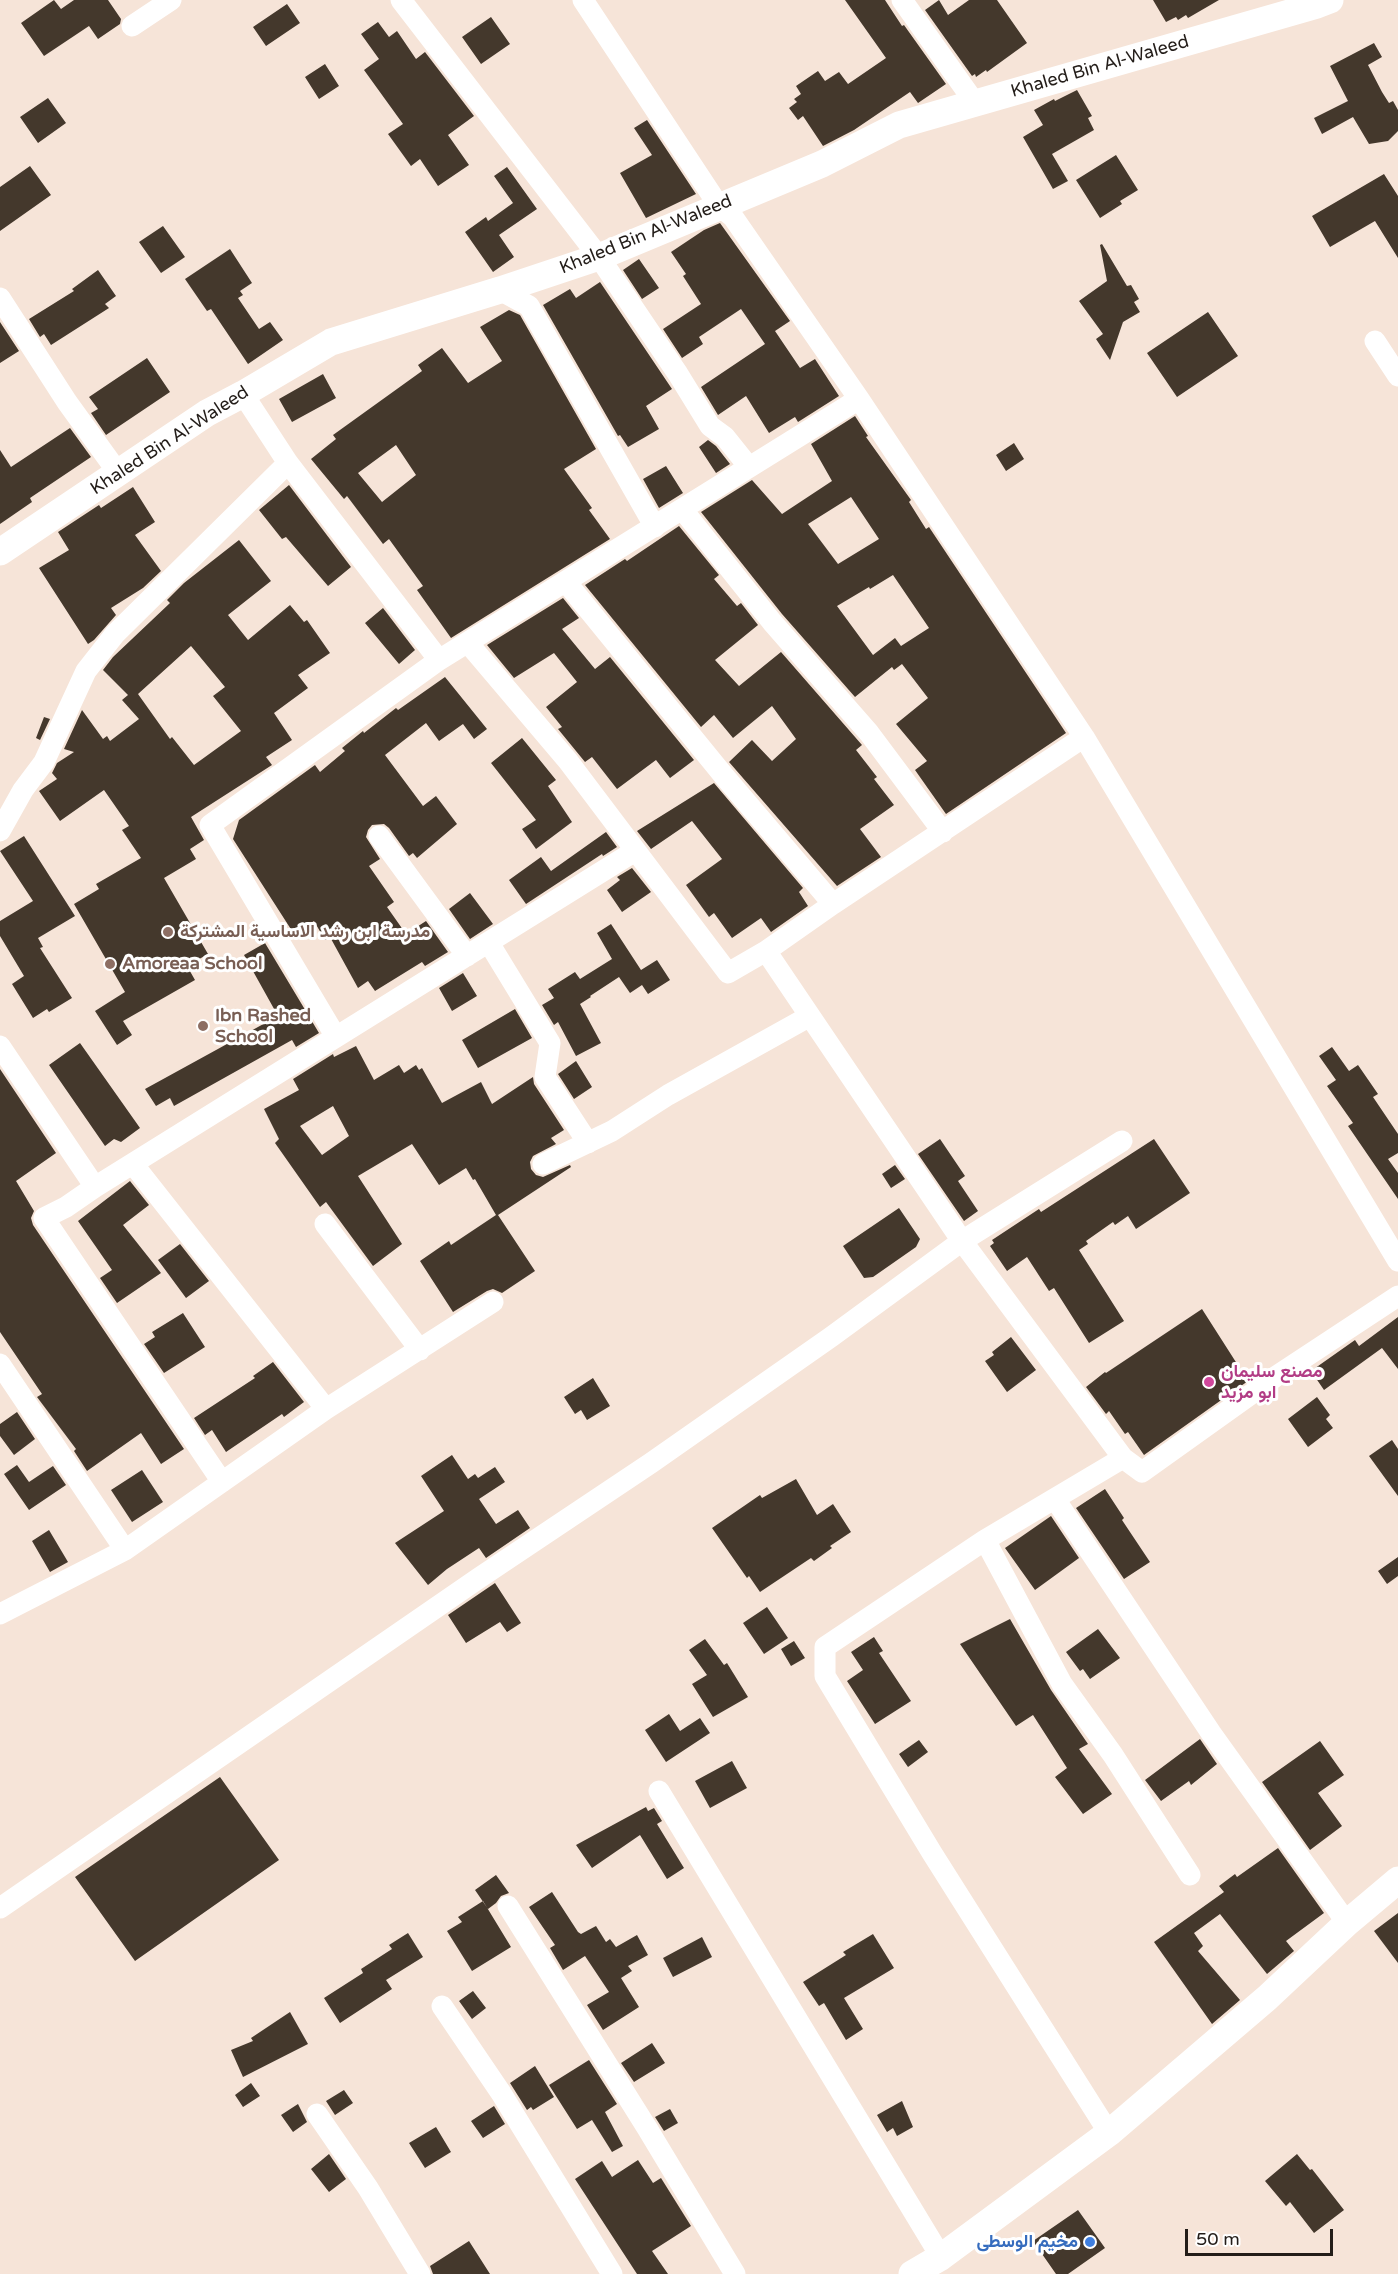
<!DOCTYPE html>
<meta charset="utf-8">
<style>
body{margin:0}
#map{position:relative;width:1398px;height:2274px;overflow:hidden;background:#f6e4d8;font-family:"Varela Round",sans-serif}
canvas{display:block}
.scale{position:absolute;left:1185px;top:2229px;width:148px;height:27px;box-sizing:border-box;border:3px solid #231d19;border-top:0;padding-left:8px;font-size:18px;line-height:21px;white-space:nowrap;color:#231d19;-webkit-text-stroke:4px #fff;paint-order:stroke}
</style>
<div id="map">
<canvas width="1398" height="2274"></canvas>
<div class="scale">50 m</div>
</div>
<script>
const ctx = document.querySelector('canvas').getContext('2d');
ctx.lineJoin = 'round';
function fillPath(path, color) { ctx.fillStyle = color; ctx.fill(path, 'evenodd'); }
const shape = rows => new Path2D(rows.map(r => 'M' + r).join(''));
function strokePath(path, color, width, dash) { ctx.strokeStyle = color; ctx.lineWidth = width; ctx.lineCap = dash ? 'butt' : 'round'; ctx.setLineDash(dash || []); ctx.stroke(path); }
function drawText(font, color, halo, rows, align = 'center') {
  ctx.font = font + ' "Varela Round",Vazirmatn,sans-serif'; ctx.lineWidth = 6; ctx.setLineDash([]); ctx.textBaseline = 'middle'; ctx.strokeStyle = halo; ctx.fillStyle = color; for (const [text, x, y, turn = 0] of rows) {
    ctx.save(); ctx.translate(x, y); ctx.rotate((+turn || 0) * Math.PI / 180); ctx.textAlign = isNaN(turn) ? turn : align; if (halo) ctx.strokeText(text, 0, 0); ctx.fillText(text, 0, 0); ctx.restore();
  }
}
const building = shape([
 [54,0,61,9,74,0,108,0,121,19,120,24,98,39,89,26,44,56,21,23],
 [845,0,885,0,902,26,904,25,946,84,918,103,910,92,854,130,823,146,803,116,798,120,789,108,797,102,794,99,801,94,796,86,818,71,825,81,839,72,848,84,886,58],
 [939,0,948,15,969,0,997,0,1027,43,987,72,986,70,976,77,975,74,972,76,925,10],
 [1153,0,1219,0,1188,18,1186,15,1178,20,1176,17,1166,22],
 [287,4,300,23,266,46,253,27],
 [491,17,510,44,481,64,462,37],
 [378,22,389,37,397,31,416,59,425,52,474,116,448,135,469,165,438,186,420,159,411,166,388,134,403,124,364,70,379,59,361,34],
 [1374,43,1382,57,1368,65,1382,92,1389,103,1393,101,1398,110,1398,131,1388,141,1369,144,1353,117,1322,134,1314,118,1348,101,1330,66],
 [325,64,339,86,319,99,305,77],
 [1077,90,1092,116,1088,118,1094,130,1052,154,1068,181,1053,189,1023,137,1043,125,1034,110,1054,99,1055,101],
 [48,98,66,123,38,143,20,117],
 [647,120,696,194,646,218,620,173,652,155,634,128],
 [1116,155,1138,190,1120,201,1122,204,1100,218,1076,180],
 [30,166,51,195,0,231,0,187],
 [507,167,537,209,499,235,514,257,493,272,465,232,486,217,488,221,513,203,494,176],
 [1384,174,1398,196,1398,258,1375,221,1330,247,1312,216],
 [720,223,790,321,775,331,800,368,815,359,839,396,798,422,795,417,769,433,746,396,718,415,701,387,765,344,741,309,699,337,703,344,682,358,663,329,701,304,683,276,686,274,671,252,704,230],
 [163,226,185,257,161,273,139,242],
 [1102,244,1127,286,1131,285,1139,299,1134,302,1140,312,1123,322,1110,360,1096,339,1103,334,1079,301,1107,281,1100,245],
 [230,249,252,283,240,291,243,295,238,298,259,329,270,322,283,340,248,364,211,309,207,311,185,279],
 [639,259,659,288,642,299,623,270],
 [98,270,116,296,105,304,109,308,51,345,44,334,40,337,29,319,74,291,72,289],
 [600,282,672,389,646,406,659,429,628,447,620,435,618,436,543,305,570,289,576,298],
 [509,310,520,315,596,449,564,469,592,508,589,510,610,539,451,638,417,590,423,586,389,539,383,544,347,496,344,499,311,459,336,439,333,435,422,371,418,365,442,348,468,383,502,361,480,327],
 [396,445,416,475,382,502,358,473],
 [1208,312,1238,356,1177,397,1147,353],
 [0,322,19,351,0,363],
 [147,358,170,392,106,435,91,413,98,409,89,397],
 [323,374,336,398,292,422,279,399],
 [855,416,868,436,866,437,911,500,909,502,926,529,929,527,1066,733,946,814,915,770,927,761,896,724,928,698,902,664,894,670,892,667,855,697,782,614,701,512,752,480,782,514,832,481,811,444],
 [851,497,879,539,838,564,808,524],
 [893,575,929,628,901,646,895,638,873,655,837,606,869,587,870,589],
 [70,428,91,457,30,498,32,502,0,524,0,450,11,467],
 [708,440,716,446,730,464,716,473,699,447],
 [1014,443,1024,459,1006,471,996,455],
 [666,466,683,493,659,508,643,479],
 [289,485,351,567,328,586,286,537,282,539,259,510],
 [133,487,155,522,135,535,161,571,143,588,111,608,116,615,94,640,88,644,39,568,69,550,58,532,99,505,101,508],
 [679,526,719,575,714,579,737,606,741,603,758,625,715,660,739,686,781,652,862,745,856,750,877,777,874,779,894,805,860,829,881,857,837,886,729,762,752,740,772,761,796,739,772,706,733,738,714,715,701,727,585,585,625,559,627,561],
 [239,540,271,581,228,615,248,640,290,605,304,622,307,620,330,653,298,675,308,688,274,713,292,740,266,757,272,765,191,817,204,840,190,849,196,859,164,878,208,954,187,966,195,980,123,1021,132,1035,117,1045,95,1011,125,992,74,904,99,889,96,884,141,858,122,830,129,826,104,790,60,821,39,791,57,779,52,773,57,763,74,752,64,749,82,710,103,739,107,736,110,741,139,719,122,700,128,695,103,670,113,657,170,603,167,600,184,583],
 [191,646,225,687,213,696,241,731,194,765,172,737,170,739,138,694],
 [563,598,579,618,562,629,595,669,610,657,694,760,670,778,656,760,617,789,592,757,585,762,558,729,562,727,546,707,577,682,554,653,514,678,487,645],
 [383,608,415,650,399,664,365,623],
 [445,677,487,729,474,739,463,724,439,741,426,723,385,755,423,806,436,796,457,824,417,858,413,853,409,856,389,828,384,824,372,825,368,830,366,837,380,859,369,866,394,902,387,907,406,934,426,921,448,952,425,966,422,962,375,991,368,981,358,988,330,937,325,940,314,921,294,934,233,839,239,820,315,765,320,772,345,751,342,748,363,731,364,733,396,708,398,710],
 [44,717,50,719,40,740,36,738],
 [522,738,556,780,548,786,572,822,536,849,522,829,536,820,491,763],
 [714,783,803,888,799,892,808,906,771,932,761,918,732,938,714,913,709,917,686,885,722,859,692,821,651,849,637,831],
 [606,832,617,847,603,856,602,854,526,904,509,880,541,857,551,871],
 [24,836,75,916,38,938,43,947,40,948,72,998,49,1012,47,1009,33,1018,12,984,24,976,0,936,0,921,33,901,0,851],
 [632,868,651,892,622,912,607,890,620,880,617,877],
 [470,893,493,924,470,939,449,909],
 [611,924,641,970,657,960,670,980,648,994,642,985,630,993,619,977,590,996,591,997,580,1004,601,1043,576,1056,558,1022,554,1025,542,1005,554,998,548,989,575,972,580,979,612,959,597,933],
 [265,943,319,1033,296,1047,292,1040,174,1106,170,1098,156,1106,145,1089,278,1016,244,955],
 [463,973,477,996,452,1011,439,988],
 [515,1009,532,1038,478,1068,462,1040],
 [80,1043,140,1128,121,1142,114,1139,105,1146,49,1065],
 [356,1046,374,1080,399,1065,404,1073,416,1065,419,1070,422,1068,442,1103,481,1082,492,1104,533,1077,534,1084,564,1130,551,1138,556,1144,533,1156,530,1162,531,1169,536,1175,543,1177,570,1165,571,1167,498,1215,535,1271,502,1293,493,1289,487,1291,453,1312,420,1261,449,1241,451,1245,496,1215,475,1179,473,1180,466,1168,439,1185,412,1144,358,1176,402,1244,373,1266,326,1202,320,1207,275,1143,279,1139,264,1109,299,1090,293,1079,333,1054,334,1057],
 [333,1106,349,1136,322,1155,300,1126],
 [1332,1047,1349,1071,1358,1065,1378,1094,1373,1097,1398,1134,1398,1153,1388,1159,1398,1173,1398,1199,1348,1126,1353,1123,1327,1086,1336,1080,1319,1056],
 [576,1061,592,1087,574,1099,558,1074],
 [0,1069,56,1153,16,1181,34,1211,31,1218,33,1225,184,1449,161,1464,141,1433,87,1471,74,1451,76,1449,37,1397,42,1394,0,1332],
 [940,1139,965,1176,958,1181,978,1211,964,1221,918,1154],
 [1154,1139,1190,1193,1136,1229,1128,1216,1115,1225,1113,1222,1086,1241,1088,1244,1079,1250,1124,1321,1089,1343,1054,1288,1049,1291,1027,1257,1007,1271,990,1246,994,1243,992,1240,1039,1209,1041,1212],
 [895,1165,905,1179,891,1188,882,1174],
 [130,1181,149,1205,123,1225,161,1273,117,1303,100,1278,112,1270,78,1221],
 [899,1208,920,1239,916,1247,873,1277,864,1278,843,1246],
 [180,1244,209,1281,186,1298,158,1260],
 [1202,1309,1248,1381,1144,1455,1128,1432,1125,1434,1109,1411,1106,1414,1086,1387,1105,1372,1106,1373],
 [183,1313,205,1347,164,1373,144,1344,155,1337,152,1332],
 [1398,1317,1398,1369,1382,1348,1324,1390,1311,1371,1355,1340,1359,1346],
 [1011,1337,1036,1370,1007,1392,985,1361,994,1355,992,1352],
 [273,1362,304,1402,284,1417,282,1414,226,1452,212,1430,205,1435,194,1418,255,1378,253,1376],
 [593,1378,610,1406,587,1420,581,1410,575,1414,564,1397],
 [1317,1397,1330,1415,1326,1419,1333,1428,1308,1447,1288,1419],
 [17,1412,35,1439,14,1455,0,1436,0,1424],
 [1392,1440,1398,1449,1398,1496,1369,1456],
 [452,1455,468,1479,475,1474,478,1478,495,1467,505,1482,479,1499,496,1524,518,1510,530,1528,486,1558,479,1548,447,1569,428,1585,395,1543,444,1511,421,1476],
 [17,1465,29,1482,53,1466,66,1485,29,1510,4,1474],
 [142,1470,163,1502,132,1522,111,1490],
 [796,1479,817,1515,833,1504,851,1532,830,1546,832,1548,814,1561,811,1558,760,1592,749,1576,747,1578,712,1528,760,1495,762,1498],
 [1105,1489,1124,1518,1122,1520,1150,1562,1124,1579,1076,1508],
 [1051,1516,1079,1558,1035,1590,1005,1548],
 [49,1530,68,1562,50,1572,32,1541],
 [1398,1557,1398,1576,1387,1584,1378,1571],
 [495,1583,521,1623,507,1632,500,1622,466,1643,448,1615],
 [767,1607,788,1638,764,1654,743,1623],
 [1010,1619,1051,1690,1088,1744,1079,1749,1112,1794,1083,1814,1055,1777,1067,1768,1033,1715,1016,1726,960,1644],
 [1098,1629,1120,1658,1090,1679,1083,1669,1080,1671,1066,1652],
 [874,1637,883,1651,879,1653,911,1701,875,1724,847,1681,863,1670,851,1652],
 [705,1639,724,1665,727,1663,748,1697,713,1717,692,1684,707,1675,689,1650],
 [794,1641,805,1658,791,1666,781,1649],
 [669,1714,680,1731,700,1718,710,1733,666,1762,645,1730],
 [1200,1739,1217,1764,1191,1785,1189,1781,1161,1801,1145,1780],
 [919,1740,928,1752,908,1767,899,1754],
 [1320,1741,1344,1775,1318,1793,1342,1826,1310,1850,1262,1782],
 [732,1761,747,1788,710,1808,695,1781],
 [220,1777,279,1860,135,1961,75,1877],
 [646,1807,648,1811,654,1808,662,1821,657,1824,684,1868,667,1879,640,1835,592,1868,576,1845],
 [1278,1848,1324,1913,1286,1941,1294,1951,1267,1974,1220,1914,1194,1933,1203,1946,1198,1951,1240,2000,1212,2024,1154,1942,1224,1892,1219,1886,1235,1874,1237,1877],
 [496,1875,509,1893,501,1896,496,1903,488,1909,475,1890],
 [552,1892,578,1932,581,1934,596,1926,606,1942,610,1939,616,1947,637,1935,648,1955,628,1966,632,1971,621,1978,639,2007,603,2030,587,2005,609,1992,585,1956,563,1970,550,1948,555,1945,529,1907],
 [483,1901,511,1947,472,1971,447,1931,462,1922,458,1917],
 [1398,1913,1398,1963,1374,1931],
 [408,1933,423,1957,386,1980,392,1989,340,2023,324,1998,363,1973,361,1969,392,1949,389,1945],
 [873,1934,894,1968,844,1998,863,2029,846,2040,824,2003,819,2006,803,1982,846,1955,843,1952],
 [702,1937,712,1957,673,1977,663,1958],
 [473,1991,486,2008,472,2019,459,2001],
 [290,2012,308,2044,243,2077,231,2050,253,2041,251,2038],
 [652,2043,665,2063,634,2082,621,2063],
 [589,2060,617,2104,605,2112,623,2146,612,2152,592,2120,577,2129,549,2085],
 [535,2066,554,2097,533,2110,531,2107,527,2110,510,2083],
 [251,2083,260,2096,243,2107,235,2095],
 [344,2090,353,2103,335,2115,326,2101],
 [902,2101,913,2127,897,2136,893,2128,887,2132,877,2115],
 [298,2104,307,2122,293,2132,281,2115],
 [494,2106,505,2124,483,2138,471,2121],
 [670,2109,678,2123,664,2131,655,2117],
 [436,2127,451,2152,425,2168,409,2143],
 [329,2154,346,2179,329,2192,311,2169],
 [1297,2154,1310,2170,1312,2169,1344,2210,1314,2233,1290,2202,1286,2206,1265,2181],
 [638,2160,653,2183,661,2178,691,2226,652,2251,668,2274,637,2274,575,2179,602,2161,612,2177],
 [1078,2210,1105,2248,1068,2274,1056,2274,1033,2241],
 [469,2241,490,2274,433,2274,430,2266]
]);
const minor = shape([
 [401,0,599,257,678,374,710,426,725,437,749,467],
 [583,0,719,206,733,217,859,399,1084,737,1398,1261],
 [902,0,975,103],
 [132,26,171,0],
 [500,290,529,306,655,527],
 [0,298,67,402,119,474],
 [1375,341,1398,376],
 [243,394,288,463,439,660],
 [682,509,772,622,869,733,943,832],
 [566,582,724,776,833,904],
 [468,643,568,761,728,973,766,951,962,1241,1123,1458,1142,1472,1275,1377,1398,1296],
 [0,831,23,790,44,762,86,671,115,634,288,463],
 [379,836,467,956],
 [489,943,550,1043,545,1077,588,1143],
 [766,951,833,904,1084,737],
 [336,1037,210,825,439,660,859,399],
 [0,1046,95,1187,66,1207,44,1218,222,1482],
 [133,1164,326,1409],
 [543,1164,612,1131,668,1095,810,1016],
 [95,1187,635,851],
 [325,1224,420,1350],
 [0,1364,125,1550],
 [1055,1499,1211,1733,1347,1923],
 [985,1540,1062,1684,1113,1755,1190,1875],
 [0,1614,125,1550,326,1409,493,1302],
 [659,1791,941,2257],
 [508,1906,647,2128,735,2274],
 [0,1908,479,1578,651,1463,831,1337,962,1241,1122,1141],
 [442,2006,501,2093,612,2274],
 [317,2114,368,2188,420,2274],
 [1109,2133,932,1853,825,1676,825,1647,985,1540,1123,1458]
]);
const tertiary = shape([
 [0,552,207,413,243,394,331,342,500,290,599,257,822,164,899,125,1317,5,1330,0],
 [912,2274,941,2257,1109,2133,1267,1998,1347,1923,1398,1880]
]);
const markers = [
 [168,932,6,"#8d6e63"],
 [110,964,6,"#8d6e63"],
 [203,1026,6,"#8d6e63"],
 [1209,1382,6,"#d1479c"],
 [1090,2242,6,"#3f7fe0"]
];
const streetNames = [
 ["Khaled Bin Al-Waleed",1100,67,-16],
 ["Khaled Bin Al-Waleed",646,235,-22],
 ["Khaled Bin Al-Waleed",170,441,-33]
];
const educationNames = [
 ["مدرسة ابن رشد الاساسية المشتركة",180,932],
 ["Amoreaa School",122,964],
 ["Ibn Rashed",215,1016],
 ["School",215,1037]
];
const hotelNames = [
 ["مصنع سليمان",1221,1372],
 ["ابو مزيد",1221,1393]
];
const shopNames = [
 ["مخيم الوسطى",1078,2242]
];
fillPath(building, '#44382c');
strokePath(minor, '#fff', 21);
strokePath(tertiary, '#fff', 27);
for (const [x, y, r, color] of markers) { const dot = new Path2D(); dot.arc(x, y, r, 0, 2 * Math.PI); ctx.fillStyle = color; ctx.fill(dot); strokePath(dot, '#fff', 2); }
drawText('18px', '#231d19', '#fff', streetNames);
drawText('bold 18px', '#785e54', '#fff', educationNames, 'left');
drawText('bold 18px', '#b23c85', '#fff', hotelNames, 'left');
drawText('bold 18px', '#366cbe', '#fff', shopNames, 'right');
</script>
